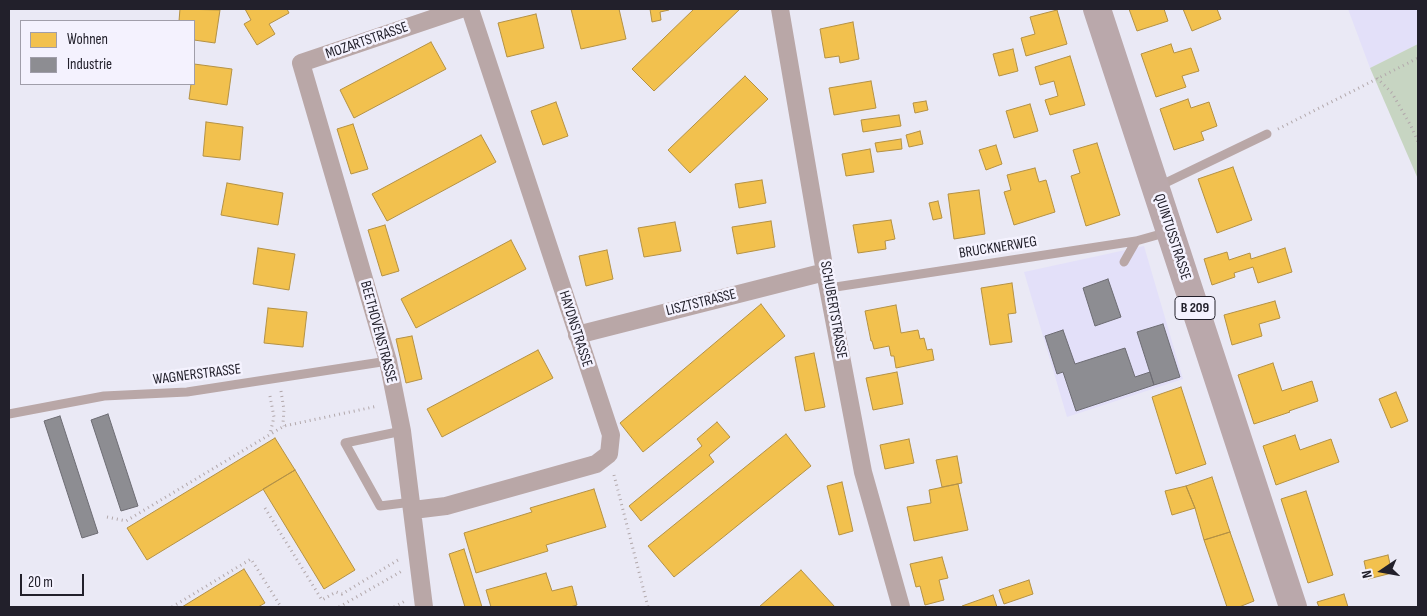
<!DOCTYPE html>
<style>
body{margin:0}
#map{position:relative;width:1427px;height:616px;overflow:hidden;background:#eae9f5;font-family:"Sofia Sans Condensed",sans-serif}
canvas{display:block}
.frame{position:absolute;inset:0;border:10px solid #22202b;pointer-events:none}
.legend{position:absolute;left:20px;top:20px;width:175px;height:65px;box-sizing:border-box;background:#f4f2fe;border:1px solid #a09eaa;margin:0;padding:6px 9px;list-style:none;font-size:15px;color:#22202b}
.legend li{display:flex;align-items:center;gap:10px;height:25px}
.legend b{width:25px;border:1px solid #a09eaa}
.north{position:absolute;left:1357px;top:546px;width:50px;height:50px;-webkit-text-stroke:4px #f4f2fe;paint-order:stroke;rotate:258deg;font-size:14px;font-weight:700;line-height:20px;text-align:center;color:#22202b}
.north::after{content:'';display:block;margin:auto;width:18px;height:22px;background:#22202b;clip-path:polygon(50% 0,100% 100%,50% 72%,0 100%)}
.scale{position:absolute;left:20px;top:574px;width:64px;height:22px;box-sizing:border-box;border:2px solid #22202b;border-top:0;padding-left:6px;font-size:15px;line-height:18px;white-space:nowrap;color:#22202b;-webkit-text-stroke:4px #f4f2fe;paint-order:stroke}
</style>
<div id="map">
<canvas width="1427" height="616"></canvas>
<div class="frame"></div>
<ul class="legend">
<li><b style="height:14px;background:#f2c14e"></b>Wohnen</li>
<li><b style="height:14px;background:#8d8d92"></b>Industrie</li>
</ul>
<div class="north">N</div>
<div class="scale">20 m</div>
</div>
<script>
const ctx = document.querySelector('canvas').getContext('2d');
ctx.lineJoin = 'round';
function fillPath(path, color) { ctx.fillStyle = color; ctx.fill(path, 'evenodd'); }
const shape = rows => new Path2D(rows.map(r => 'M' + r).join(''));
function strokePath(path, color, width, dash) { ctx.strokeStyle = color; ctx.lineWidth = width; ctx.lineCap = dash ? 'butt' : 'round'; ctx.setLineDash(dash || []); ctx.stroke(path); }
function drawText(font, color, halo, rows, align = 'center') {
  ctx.font = font + ' "Sofia Sans Condensed",sans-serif'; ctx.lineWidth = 5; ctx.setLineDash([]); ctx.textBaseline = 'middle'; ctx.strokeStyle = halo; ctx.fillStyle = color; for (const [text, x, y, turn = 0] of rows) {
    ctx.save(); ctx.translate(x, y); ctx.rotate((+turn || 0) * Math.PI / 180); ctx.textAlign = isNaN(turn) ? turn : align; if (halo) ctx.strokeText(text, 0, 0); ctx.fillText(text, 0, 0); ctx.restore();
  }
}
const built = shape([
 [1348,9,1418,9,1418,44,1370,68],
 [1144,246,1183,379,1067,417,1024,272]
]);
const green = shape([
 [1418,44,1418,179,1370,68]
]);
const homes = shape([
 [180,9,220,10,215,43,194,40,194,21,179,21,180,9],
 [245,9,287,9,289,13,269,24,275,34,257,45,244,24,251,20,245,9],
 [571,9,619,9,626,39,581,49,571,9],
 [650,9,669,9,669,10,660,12,661,20,652,22,650,9],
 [694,9,740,9,654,91,632,69,694,9],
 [1129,9,1164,9,1168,21,1137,31,1129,9],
 [1183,9,1217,9,1221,19,1192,31,1183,9],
 [1057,10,1067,44,1026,56,1021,38,1035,34,1030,17,1057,10],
 [536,14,544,48,507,57,498,23,536,14],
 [853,22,859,59,840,63,839,56,825,58,820,29,853,22],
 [431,42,446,69,354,118,340,90,431,42],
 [1171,44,1174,53,1191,48,1199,71,1182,76,1186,87,1156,97,1141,54,1171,44],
 [1013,49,1018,71,999,76,993,54,1013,49],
 [1070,56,1085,105,1050,115,1045,100,1058,96,1054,81,1040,85,1035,67,1070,56],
 [194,64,232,69,227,105,189,99,191,84,194,84,194,64],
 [745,76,768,99,690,173,668,150,745,76],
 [871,81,876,108,834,115,829,88,871,81],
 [1188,99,1191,108,1209,102,1217,126,1201,132,1204,140,1174,150,1160,109,1188,99],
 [926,101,928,110,915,113,913,103,926,101],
 [556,102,568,136,543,145,531,111,556,102],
 [1030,104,1038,131,1014,138,1006,111,1030,104],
 [899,115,901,126,863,132,861,120,899,115],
 [206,122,243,127,240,160,203,156,206,122],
 [353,124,368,169,351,174,337,129,353,124],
 [920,131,923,144,909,147,906,135,920,131],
 [481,135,496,162,387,221,372,194,481,135],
 [901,139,902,149,877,152,875,143,901,139],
 [1097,143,1120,215,1086,226,1071,176,1080,173,1073,150,1097,143],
 [996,145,1002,164,986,170,979,150,996,145],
 [870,149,874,172,846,176,842,154,870,149],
 [1233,167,1252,220,1217,233,1198,179,1233,167],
 [1035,168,1039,182,1046,180,1055,212,1014,225,1004,192,1011,190,1007,175,1035,168],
 [762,180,766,203,739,208,735,184,762,180],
 [227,183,283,193,278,225,221,215,227,183],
 [979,190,985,234,954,239,948,194,979,190],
 [938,201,942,218,933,220,929,203,938,201],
 [891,220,895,239,885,241,886,249,858,253,853,225,891,220],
 [771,221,775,247,737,254,732,227,771,221],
 [675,222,681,251,644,257,638,228,675,222],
 [385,225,399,271,382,276,368,230,385,225],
 [511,240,526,269,416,328,401,299,511,240],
 [258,248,295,254,289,290,253,284,258,248],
 [1285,248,1292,272,1258,283,1253,267,1234,273,1235,277,1212,285,1204,259,1227,252,1229,260,1250,253,1251,259,1285,248],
 [607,250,613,279,586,286,579,256,607,250],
 [1012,283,1016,313,1008,314,1012,342,990,345,981,288,1012,283],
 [1275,301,1280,318,1259,324,1262,336,1232,345,1224,315,1275,301],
 [761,304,785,336,643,452,620,423,761,304],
 [896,305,901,333,918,330,920,339,924,338,927,350,932,349,934,360,896,368,894,356,891,356,889,346,874,349,872,341,871,341,865,311,896,305],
 [268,308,307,312,303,347,264,343,268,308],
 [412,336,422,379,406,383,396,339,412,336],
 [538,350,553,378,442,437,427,409,538,350],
 [814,353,825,407,805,411,795,357,814,353],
 [1273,363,1282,391,1312,381,1318,401,1289,411,1290,412,1254,424,1238,375,1273,363],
 [897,372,903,404,873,410,866,378,897,372],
 [1181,387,1206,464,1176,474,1152,397,1181,387],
 [1396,392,1408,421,1391,428,1379,399,1396,392],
 [717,422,730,437,709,455,714,462,641,521,629,506,702,446,697,439,717,422],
 [786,434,811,466,674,577,648,546,786,434],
 [1295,435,1300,450,1331,439,1339,462,1276,485,1263,446,1295,435],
 [275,438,295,470,147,560,127,528,275,438],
 [909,439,914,463,885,469,880,445,909,439],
 [957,456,962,483,942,487,936,460,957,456],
 [295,470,355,570,324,589,263,489,295,470],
 [1212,477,1230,532,1204,540,1195,508,1186,486,1212,477],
 [842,482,853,531,839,535,827,486,842,482],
 [958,484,968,530,914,541,907,507,931,503,929,490,958,484],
 [1186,486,1195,508,1172,515,1165,491,1186,486],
 [594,489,606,527,546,545,548,551,476,573,464,533,532,512,530,508,594,489],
 [1306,491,1333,575,1308,583,1281,499,1306,491],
 [1230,532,1254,601,1239,607,1227,607,1204,540,1230,532],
 [464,549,482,607,465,607,449,554,464,549],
 [1388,555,1392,573,1368,579,1364,561,1388,555],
 [942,557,948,578,939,580,944,600,925,605,920,586,916,587,910,564,942,557],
 [244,569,265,603,258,607,182,607,244,569],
 [801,570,835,607,759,607,801,570],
 [546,573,552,591,572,586,577,605,570,607,491,607,486,590,546,573],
 [1029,580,1033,594,1004,604,999,590,1029,580],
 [1344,594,1348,607,1319,607,1317,602,1344,594],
 [993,595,997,607,962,607,962,606,993,595]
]);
const industry = shape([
 [1108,279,1121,317,1095,326,1083,288,1108,279],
 [1163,324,1180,377,1154,385,1137,332,1163,324],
 [1063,330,1075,364,1125,348,1135,377,1150,372,1154,385,1076,411,1063,372,1057,374,1045,336,1063,330],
 [108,414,138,506,121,511,91,420,108,414],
 [60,416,98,533,82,538,44,421,60,416]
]);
const path = shape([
 [1377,78,1392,93,1411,126,1418,142],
 [1278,129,1418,58],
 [281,391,284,410,283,423,284,426],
 [270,396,274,417,270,434],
 [614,475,648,607],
 [265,508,322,600,336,592,342,594,398,560],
 [107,517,126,521,284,426,378,406],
 [172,607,251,559,281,607],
 [339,607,402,571],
 [394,607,405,601]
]);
const service = shape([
 [1157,187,1267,134],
 [1124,262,1136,241],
 [829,288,1136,241,1168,232],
 [9,414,104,396,187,392,388,361],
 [402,431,345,443,380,506,412,502]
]);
const minor = shape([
 [780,9,825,272,863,472,901,607],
 [577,335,825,272],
 [413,510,446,506,596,464,609,454,611,435,470,9],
 [424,607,402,431,388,361,301,63,461,9]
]);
const primary = shape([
 [1097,9,1293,607]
]);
const shields = [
 [1195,308,40]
];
const shieldNames = [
 ["B 209",1195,308]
];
const streetNames = [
 ["MOZARTSTRASSE",367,41,-19],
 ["QUINTUSSTRASSE",1172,237,72],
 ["BRUCKNERWEG",998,248,-9],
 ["LISZTSTRASSE",701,303,-14],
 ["SCHUBERTSTRASSE",833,310,80],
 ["HAYDNSTRASSE",575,329,72],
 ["BEETHOVENSTRASSE",378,332,75],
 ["WAGNERSTRASSE",197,375,-7]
];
fillPath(built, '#e3e0f9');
fillPath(green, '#c7d5c2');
fillPath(homes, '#f2c14e');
strokePath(homes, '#b49144', 1);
fillPath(industry, '#8d8d92');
strokePath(industry, '#6d6c73', 1);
strokePath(path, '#b2a8ab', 3, [1, 4]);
strokePath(service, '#b9a7a7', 9);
strokePath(minor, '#b9a7a7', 18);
strokePath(primary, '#baa8ab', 28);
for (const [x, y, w] of shields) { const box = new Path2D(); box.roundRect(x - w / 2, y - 11.5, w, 23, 4); ctx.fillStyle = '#f4f2fe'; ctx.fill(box); strokePath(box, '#22202b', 1); }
drawText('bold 14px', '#22202b', null, shieldNames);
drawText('15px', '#22202b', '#f4f2fe', streetNames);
</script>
